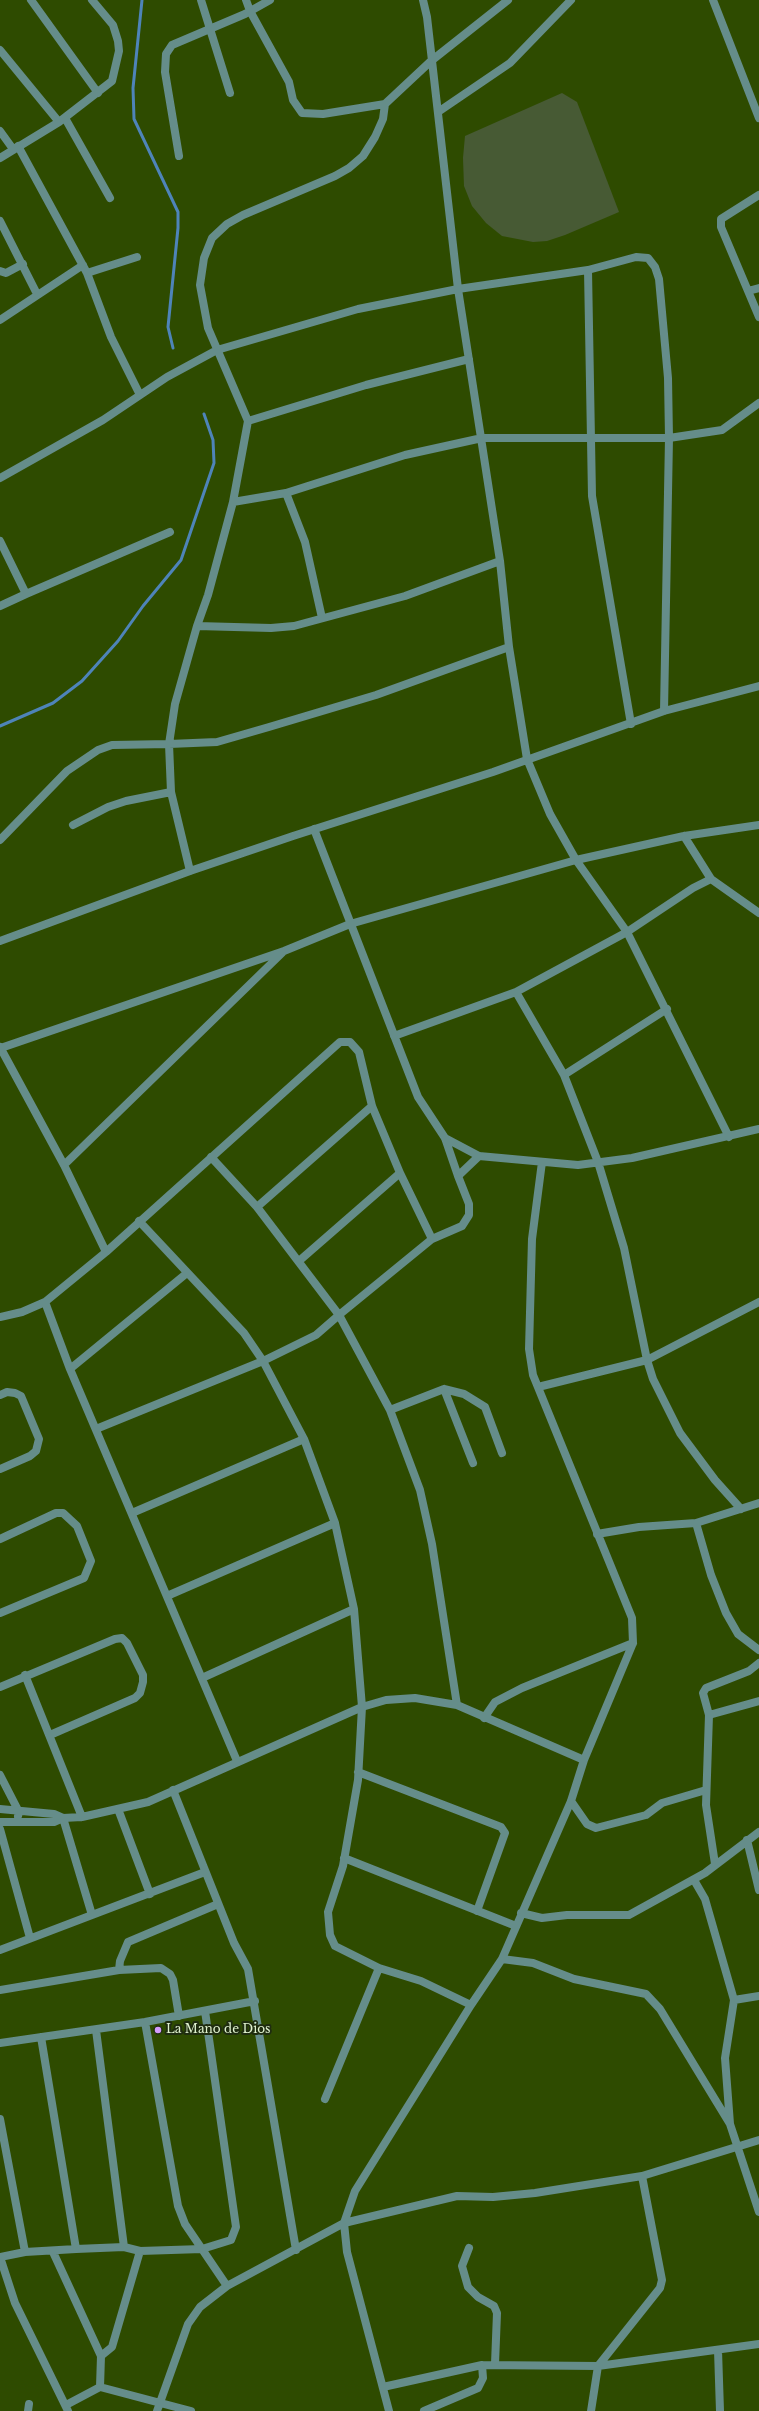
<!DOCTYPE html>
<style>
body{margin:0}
canvas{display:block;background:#2e4b00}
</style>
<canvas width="759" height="2411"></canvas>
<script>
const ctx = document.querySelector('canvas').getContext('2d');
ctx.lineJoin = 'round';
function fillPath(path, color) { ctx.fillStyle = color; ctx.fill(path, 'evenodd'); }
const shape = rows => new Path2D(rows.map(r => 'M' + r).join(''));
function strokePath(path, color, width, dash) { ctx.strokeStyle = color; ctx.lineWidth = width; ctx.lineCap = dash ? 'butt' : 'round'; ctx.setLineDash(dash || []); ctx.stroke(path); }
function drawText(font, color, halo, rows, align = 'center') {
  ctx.font = font + ' "Libre Baskerville",serif'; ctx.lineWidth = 4; ctx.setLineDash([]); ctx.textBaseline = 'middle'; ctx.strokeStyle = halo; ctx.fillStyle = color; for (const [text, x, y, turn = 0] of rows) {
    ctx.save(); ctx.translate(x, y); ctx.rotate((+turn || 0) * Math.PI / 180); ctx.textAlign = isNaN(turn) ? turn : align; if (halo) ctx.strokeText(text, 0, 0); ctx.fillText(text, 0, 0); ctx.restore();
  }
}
const green = shape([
 [562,93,577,102,619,212,565,235,547,241,533,242,502,236,486,223,472,206,464,186,463,158,465,136]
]);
const stream = shape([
 [142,0,133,88,134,119,178,212,178,228,168,327,173,348],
 [0,726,53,703,82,681,118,641,143,606,181,560,214,463,213,440,204,414]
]);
const minor = shape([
 [31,0,98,93],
 [201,0,230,93],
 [246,0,250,11,289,82,293,100,302,113,323,114,385,104],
 [423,0,427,17,458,289,500,561,509,647,527,759,550,814,576,860,627,932,729,1137],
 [713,0,759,118],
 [0,50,59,122],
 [438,112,510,63,571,0],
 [65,118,110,198],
 [0,131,13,149],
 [18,146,87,273,111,337,140,395],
 [179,156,165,72,166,54,172,45,245,14,270,0],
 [0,158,59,122,112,81,119,51,118,41,113,25,92,0],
 [759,195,721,219,721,227,759,317],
 [0,221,37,294],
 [588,270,592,496,631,724],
 [0,271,6,273,23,264],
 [87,273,137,257],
 [748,291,759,288],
 [0,320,83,265],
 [248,421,208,328,200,285,204,258,212,238,227,224,243,215,335,176,349,168,363,156,375,137,383,119,385,104,431,61,508,0],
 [0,478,103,420,167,377,217,350,358,309,458,289,588,270,636,257,648,258,655,267,659,279,668,378,669,438,664,711],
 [286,493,305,542,322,618],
 [233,502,248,421,366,385,469,359],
 [0,541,26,594,170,532],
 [0,606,26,594],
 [197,626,208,595,233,502,286,493,405,455,482,438,669,438,722,430,759,403],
 [73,825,108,807,126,801,171,792],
 [314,829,418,1097,445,1138,458,1176,479,1156],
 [684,836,711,879,759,913],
 [0,840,67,771,98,750,112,745,169,744,175,704,197,626,271,628,294,626,405,596,500,561],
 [190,871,171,792,169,744,217,742,269,727,376,695,509,647],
 [0,941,190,871,293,836,493,772,664,711,759,686],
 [516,992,564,1075,598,1162,624,1248,647,1360,653,1379,680,1433,715,1480,741,1509],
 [394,1036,516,992,627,932,693,888,711,879],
 [0,1047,64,1165,106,1252],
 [1,1048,284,951,350,924,576,860,684,836,759,825],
 [564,1075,667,1009],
 [445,1138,479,1156,578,1165,632,1158,759,1129],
 [211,1157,257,1207],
 [64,1165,282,953],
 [432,1239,339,1315,390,1410,420,1490,432,1544,457,1705],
 [299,1261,400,1173,432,1239,462,1226,469,1215,469,1204,458,1176],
 [45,1302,70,1369,237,1761],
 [0,1317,22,1312,45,1302,106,1252,340,1042,350,1042,359,1052,372,1106,400,1173],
 [70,1369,187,1273],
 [538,1387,647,1360,759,1302],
 [444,1389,473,1463],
 [0,1395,7,1392,15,1393,21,1396,39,1439,36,1451,30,1456,0,1469],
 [390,1410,444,1389,464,1394,485,1407,502,1453],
 [96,1429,263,1361,244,1333,139,1221],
 [132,1513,304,1439,263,1361,316,1335,339,1315,257,1207,372,1106],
 [696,1523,711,1575,726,1613,738,1634,759,1650],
 [597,1534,639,1527,696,1523,759,1503],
 [0,1539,56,1513,63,1513,77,1526,91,1561,84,1578,0,1613],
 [167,1596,335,1523,304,1439],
 [354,1609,362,1707,358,1780,343,1866,328,1912,330,1935,335,1946,379,1968,421,1981,471,2005],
 [25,1675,82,1817],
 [202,1678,354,1609,335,1523],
 [0,1687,115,1639,122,1638,127,1643,143,1675,143,1682,140,1693,135,1698,50,1735],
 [709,1715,759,1701],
 [484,1718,495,1702,522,1688,633,1643],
 [358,1772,501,1827,505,1833,477,1911],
 [0,1775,19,1812,18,1816],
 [173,1790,234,1943,248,1969,296,2250],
 [571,1801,587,1824,596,1828,646,1815,662,1803,706,1790],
 [0,1809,54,1814,63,1818,92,1915],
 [118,1809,150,1894],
 [0,1822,54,1822,63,1818,82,1817,148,1802,362,1707,386,1700,415,1698,457,1705,584,1760],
 [0,1829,30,1938],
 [747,1840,759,1890],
 [344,1858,516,1926],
 [715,1864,706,1805,709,1715,703,1693,706,1688,749,1671,759,1663],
 [694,1880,705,1899,734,2000,725,2058,730,2124,759,2212],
 [521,1913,542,1918,567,1915,629,1915,705,1873,759,1832],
 [0,1950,205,1872],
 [502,1959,533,1963,574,1979,646,1994,660,2009,730,2124],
 [119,1970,120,1961,128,1942,218,1904],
 [0,1990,119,1970,161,1968,170,1974,173,1980,179,2016],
 [734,2000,759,1996],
 [145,2022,178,2206,185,2224,227,2286],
 [96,2030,124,2247],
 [41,2037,76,2249],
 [0,2043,145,2022,255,2001],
 [325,2099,379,1968],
 [0,2119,25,2252],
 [469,2248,462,2266,468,2287,478,2297,494,2306,497,2313,495,2364],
 [53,2252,101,2356,100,2387],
 [0,2257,25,2252,76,2249,124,2247,140,2251,202,2249,231,2240,236,2227,205,2011],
 [0,2257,15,2303,68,2411],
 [718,2350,720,2411],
 [101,2356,112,2347,140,2251],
 [383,2387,482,2365,598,2366,759,2344],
 [66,2405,100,2387,191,2411],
 [28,2411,29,2404],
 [157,2411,188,2324,200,2307,227,2286,344,2223,457,2196,493,2197,535,2193,642,2176],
 [389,2411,347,2252,344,2223,355,2191,471,2005,502,1959,571,1801,584,1760,633,1643,632,1618,533,1375,529,1349,532,1239,542,1162],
 [424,2411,478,2388,483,2378,482,2365],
 [591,2411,598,2366,660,2288,662,2280,642,2176,759,2140]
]);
const markers = [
 [158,2030,4,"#d39cfc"]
];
const poiNames = [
 ["La Mano de Dios",166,2030]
];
fillPath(green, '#475a34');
strokePath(stream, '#4e84b9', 3);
strokePath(minor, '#658d8a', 8);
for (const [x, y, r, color] of markers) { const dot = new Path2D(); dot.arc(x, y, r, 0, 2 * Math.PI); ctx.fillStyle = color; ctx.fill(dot); strokePath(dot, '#1f2d10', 1.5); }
drawText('12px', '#e0f2cf', '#1f2d10', poiNames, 'left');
</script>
